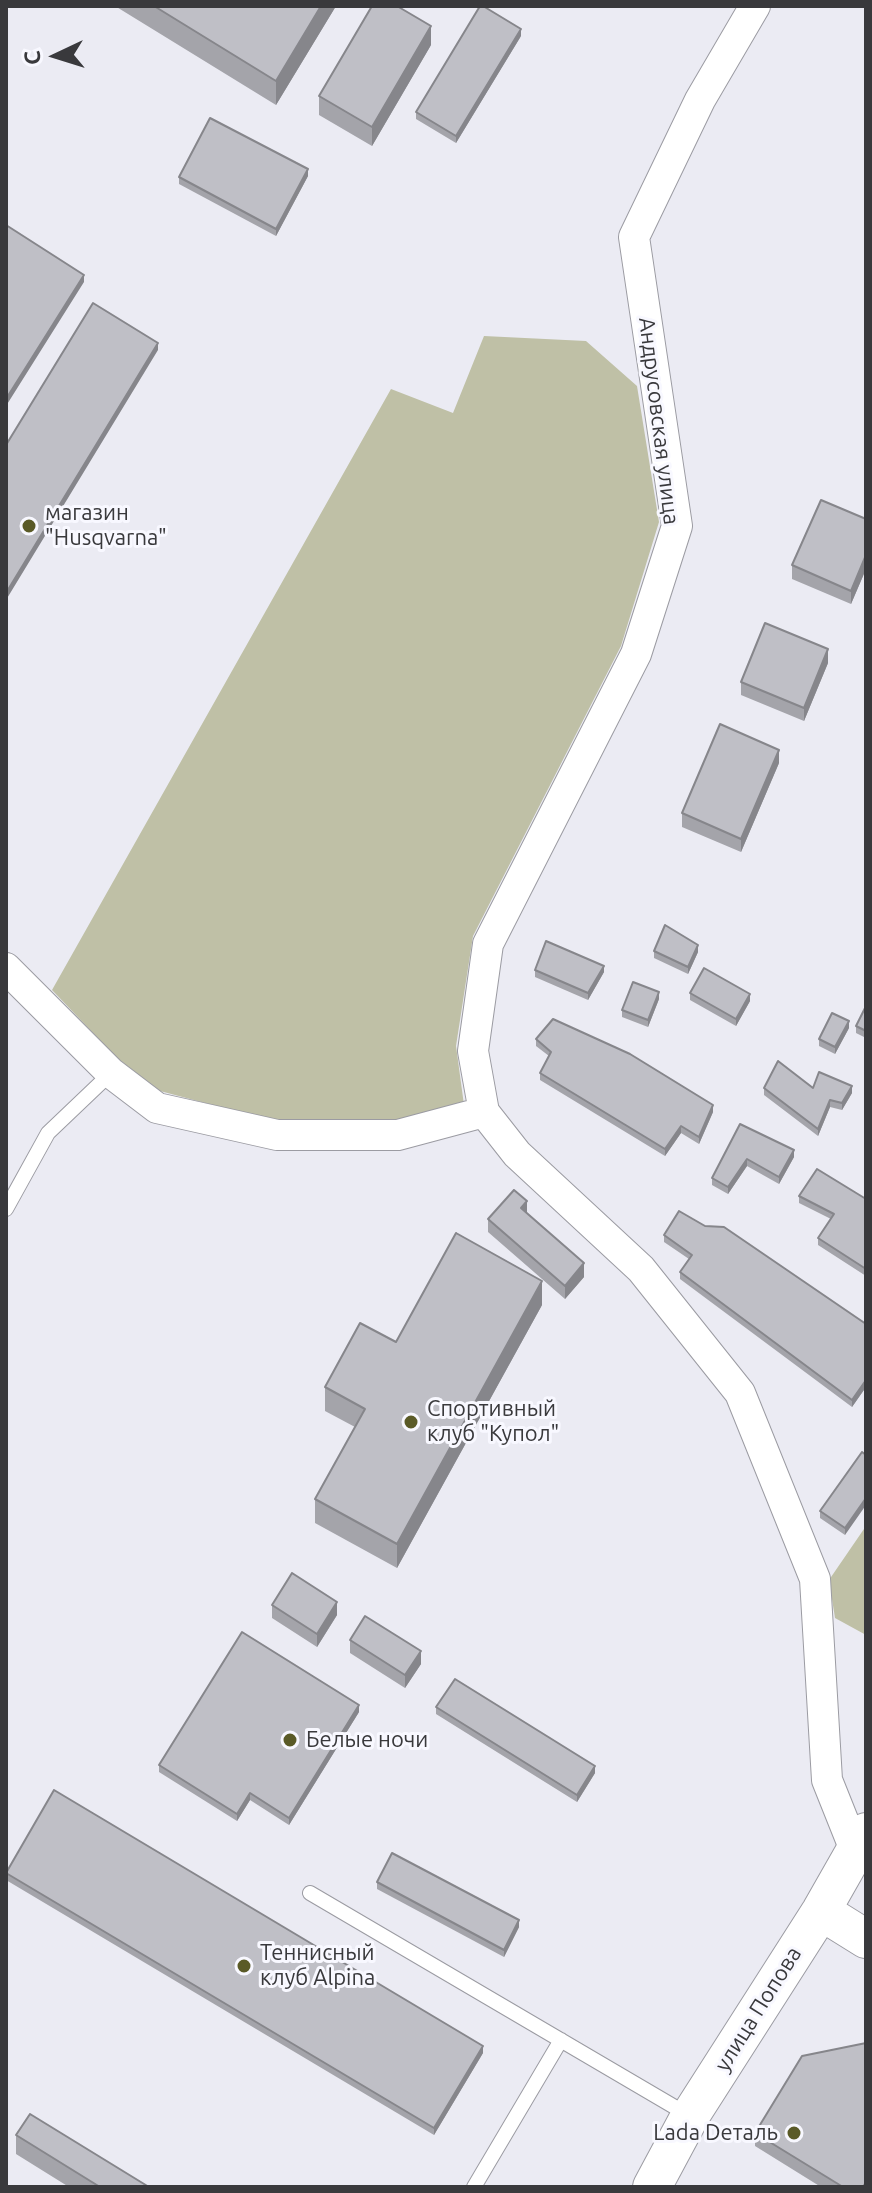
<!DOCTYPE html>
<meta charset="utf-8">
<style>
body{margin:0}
#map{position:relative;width:872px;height:2193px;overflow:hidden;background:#ebebf3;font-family:Ubuntu,sans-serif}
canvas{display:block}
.frame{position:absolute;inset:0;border:8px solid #39393c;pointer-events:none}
.north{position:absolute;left:16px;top:16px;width:80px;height:80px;-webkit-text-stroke:6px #f8f8ff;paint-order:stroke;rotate:266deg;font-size:22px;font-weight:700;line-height:32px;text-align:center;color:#39393c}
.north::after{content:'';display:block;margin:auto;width:28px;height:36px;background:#39393c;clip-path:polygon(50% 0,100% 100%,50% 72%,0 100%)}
</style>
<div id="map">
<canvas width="872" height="2193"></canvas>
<div class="frame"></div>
<div class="north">С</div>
</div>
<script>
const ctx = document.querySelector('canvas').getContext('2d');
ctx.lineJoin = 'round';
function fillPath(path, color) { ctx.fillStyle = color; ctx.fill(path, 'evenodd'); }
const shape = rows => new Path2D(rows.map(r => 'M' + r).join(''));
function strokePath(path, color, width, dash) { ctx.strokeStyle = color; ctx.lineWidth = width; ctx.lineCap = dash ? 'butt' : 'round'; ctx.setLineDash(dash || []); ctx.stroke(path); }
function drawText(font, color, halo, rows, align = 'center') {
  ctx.font = font + ' Ubuntu,sans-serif'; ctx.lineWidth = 6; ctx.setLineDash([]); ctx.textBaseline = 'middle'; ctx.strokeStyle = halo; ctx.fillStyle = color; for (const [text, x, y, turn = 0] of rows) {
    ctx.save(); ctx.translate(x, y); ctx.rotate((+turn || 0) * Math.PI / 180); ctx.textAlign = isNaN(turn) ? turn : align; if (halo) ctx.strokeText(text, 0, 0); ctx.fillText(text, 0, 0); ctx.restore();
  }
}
const green = shape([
 [484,336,586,341,637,386,659,522,621,646,473,936,456,1046,464,1105,392,1121,269,1120,160,1091,117,1058,52,990,391,389,453,413],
 [866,1526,866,1635,835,1618,829,1580]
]);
const service = shape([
 [6,1209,48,1133,111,1073],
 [310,1893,690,2116],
 [474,2187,561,2040]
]);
const minor = shape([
 [755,6,700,100,634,237,677,526,636,654,488,944,473,1051,484,1112,517,1154,641,1269,740,1393,815,1579,827,1780,855,1850],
 [6,968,111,1073,157,1108,277,1135,398,1135,484,1112]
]);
const tertiary = shape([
 [821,1911,866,1939],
 [652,2187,690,2116,821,1911,866,1832]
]);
const wall = shape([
 [115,6,336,6,276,105],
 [521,36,456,143,416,119,416,112],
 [431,45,372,146,319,115,319,96],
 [308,176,276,236,179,184,179,177],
 [866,519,866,569,851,604,792,579,792,565],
 [828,663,804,721,741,695,741,682],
 [779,763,741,852,682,827,682,813],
 [654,951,698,952,688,974,654,958],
 [535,970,604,972,588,1000,535,977],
 [690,993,750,1001,736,1026,690,1000],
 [659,999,648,1027,622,1017,622,1010],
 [866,1006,866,1038,856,1033,856,1026],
 [849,1028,835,1054,819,1046,819,1039],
 [536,1039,713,1112,699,1144,681,1133,665,1156,540,1080,540,1073,549,1056,536,1046],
 [764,1088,813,1088,852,1093,842,1110,830,1107,818,1136,764,1095],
 [740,1124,794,1157,779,1184,747,1166,728,1194,712,1185,712,1178],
 [799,1196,866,1199,866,1276,818,1245,818,1238,831,1219,799,1203],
 [488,1219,584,1277,565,1299,488,1232],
 [664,1235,866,1324,866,1387,852,1407,680,1279,680,1272,689,1259,664,1242],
 [542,1305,397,1568,315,1523,315,1499,355,1427,325,1411,325,1387,396,1342],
 [862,1452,845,1535,820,1518,820,1511],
 [272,1605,337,1615,317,1647,272,1618],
 [350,1640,421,1664,405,1688,350,1653],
 [436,1707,595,1773,577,1802,436,1714],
 [359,1712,289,1825,250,1800,237,1821,159,1772,159,1765],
 [6,1871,483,2053,434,2135,6,1880],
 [377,1882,519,1927,504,1957,377,1889],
 [755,2133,866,2187,821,2187,755,2146],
 [16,2135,149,2187,69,2187,16,2154]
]);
const shadedWall = shape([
 [321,6,336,6,276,105,276,81],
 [431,26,431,45,372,146,372,127],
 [521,29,521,36,456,143,456,136],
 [308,169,308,176,276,236,276,229],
 [84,275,84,282,6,406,6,399],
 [158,343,158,350,6,600,6,593],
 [866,555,866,569,851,604,851,591],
 [828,649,828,663,804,721,804,708],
 [779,750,779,763,741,852,741,839],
 [698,945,698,952,688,974,688,967],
 [604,966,604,972,588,1000,588,993],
 [659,992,659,999,648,1027,648,1020],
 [750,994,750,1001,736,1026,736,1019],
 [849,1021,849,1028,835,1054,835,1047],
 [852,1086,852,1093,842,1110,842,1103],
 [830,1100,830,1107,818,1136,818,1129],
 [713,1105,713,1112,699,1144,699,1137],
 [681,1126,681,1133,665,1156,665,1149],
 [794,1150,794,1157,779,1184,779,1177],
 [747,1159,747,1166,728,1194,728,1187],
 [527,1201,527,1215,521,1208],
 [584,1263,584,1277,565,1299,565,1286],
 [542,1281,542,1305,397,1568,397,1544],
 [866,1380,866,1387,852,1407,852,1400],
 [866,1498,866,1505,845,1535,845,1528],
 [337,1602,337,1615,317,1647,317,1634],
 [421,1651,421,1664,405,1688,405,1675],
 [359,1705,359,1712,289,1825,289,1818],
 [595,1766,595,1773,577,1802,577,1795],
 [250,1793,250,1800,237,1821,237,1814],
 [519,1920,519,1927,504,1957,504,1950],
 [483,2046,483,2053,434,2135,434,2128]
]);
const building = shape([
 [154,6,321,6,276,81,154,6],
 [372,6,397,6,431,26,372,127,319,96,372,6],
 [480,6,483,6,521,29,456,136,416,112,480,6],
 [210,118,308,169,276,229,179,177,210,118],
 [6,225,84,275,6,399,6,225],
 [93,303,158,343,6,593,6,445,93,303],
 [821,500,866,519,866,555,851,591,792,565,821,500],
 [765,623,828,649,804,708,741,682,765,623],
 [720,724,779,750,741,839,682,813,720,724],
 [665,925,698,945,688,967,654,951,665,925],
 [546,941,604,966,588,993,535,970,546,941],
 [704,968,750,994,736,1019,690,993,704,968],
 [633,982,659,992,648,1020,622,1010,633,982],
 [866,1006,866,1031,856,1026,866,1006],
 [832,1013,849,1021,835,1047,819,1039,832,1013],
 [553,1019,630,1054,713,1105,699,1137,681,1126,665,1149,540,1073,551,1052,536,1039,553,1019],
 [778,1061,813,1088,819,1072,852,1086,842,1103,830,1100,818,1129,764,1088,778,1061],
 [740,1124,794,1150,779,1177,747,1159,728,1187,712,1178,740,1124],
 [817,1169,866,1199,866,1269,818,1238,834,1214,799,1196,817,1169],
 [514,1190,527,1201,521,1208,584,1263,565,1286,488,1219,514,1190],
 [679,1211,705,1226,724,1227,866,1324,866,1380,852,1400,680,1272,692,1255,664,1235,679,1211],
 [456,1233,542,1281,397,1544,315,1499,365,1409,325,1387,360,1323,396,1342,456,1233],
 [862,1452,866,1455,866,1498,845,1528,820,1511,862,1452],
 [292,1573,337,1602,317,1634,272,1605,292,1573],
 [365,1616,421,1651,405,1675,350,1640,365,1616],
 [242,1632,359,1705,289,1818,250,1793,237,1814,159,1765,242,1632],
 [455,1679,595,1766,577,1795,436,1707,455,1679],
 [54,1790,483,2046,434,2128,6,1873,54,1790],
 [392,1853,519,1920,504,1950,377,1882,392,1853],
 [866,2043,866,2182,863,2187,843,2187,755,2133,802,2056,866,2043],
 [30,2114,149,2187,100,2187,16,2135,30,2114]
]);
const markers = [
 [29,526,8,"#5a5a27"],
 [411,1422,8,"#5a5a27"],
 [290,1740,8,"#5a5a27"],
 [244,1966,8,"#5a5a27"],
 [794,2133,8,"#5a5a27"]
];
const streetNames = [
 ["Андрусовская улица",659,421,83],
 ["улица Попова",758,2009,-58]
];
const poiNames = [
 ["магазин",45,513],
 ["\"Husqvarna\"",45,538],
 ["Спортивный",427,1409],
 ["клуб \"Купол\"",427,1434],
 ["Белые ночи",306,1740],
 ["Теннисный",260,1953],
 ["клуб Alpina",260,1978],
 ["Lada Dеталь",778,2133,"right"]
];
fillPath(green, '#bfc0a6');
strokePath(service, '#9b9ba2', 16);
strokePath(minor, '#9b9ba2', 32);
strokePath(tertiary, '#9b9ba2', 40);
strokePath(service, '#fff', 14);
strokePath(minor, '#fff', 30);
strokePath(tertiary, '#fff', 38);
fillPath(wall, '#a4a4aa');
fillPath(shadedWall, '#86868b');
fillPath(building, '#bfbfc6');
strokePath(building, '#86868b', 2);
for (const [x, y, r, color] of markers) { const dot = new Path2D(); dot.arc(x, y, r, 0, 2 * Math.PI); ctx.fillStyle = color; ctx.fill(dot); strokePath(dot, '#f8f8ff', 3); }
drawText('22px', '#39393c', '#f8f8ff', streetNames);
drawText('22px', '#39393c', '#f8f8ff', poiNames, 'left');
</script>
